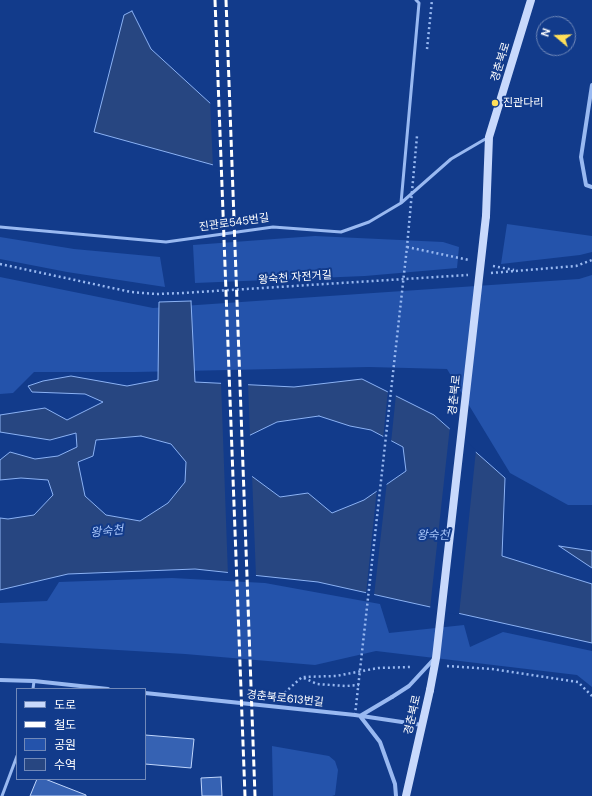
<!DOCTYPE html>
<meta charset="utf-8">
<style>
body{margin:0}
#map{position:relative;width:592px;height:796px;overflow:hidden;background:#123b8b;font-family:"DM Sans","Noto Sans KR",sans-serif}
canvas{display:block}
.legend{position:absolute;left:16px;top:688px;width:130px;height:92px;box-sizing:border-box;background:#123b8b;border:1px solid #7189b9;margin:0;padding:5px 7px;list-style:none;font-size:12px;color:#fff}
.legend li{display:flex;align-items:center;gap:8px;height:20px}
.legend b{width:20px;border:1px solid #7189b9}
.north{position:absolute;left:536px;top:16px;width:40px;height:40px;box-sizing:border-box;background:#123b8b;border:1px solid #7189b9;border-radius:50%;rotate:289deg;font-size:11px;font-weight:700;line-height:16px;text-align:center;color:#fff}
.north::after{content:'';display:block;margin:auto;width:14px;height:18px;background:#ffdf59;clip-path:polygon(50% 0,100% 100%,50% 72%,0 100%)}
</style>
<div id="map">
<canvas width="592" height="796"></canvas>
<ul class="legend">
<li><b style="height:5px;background:#c8d9fc"></b>도로</li>
<li><b style="height:5px;background:#fff"></b>철도</li>
<li><b style="height:11px;background:#2453ab"></b>공원</li>
<li><b style="height:11px;background:#274681"></b>수역</li>
</ul>
<div class="north">N</div>
</div>
<script>
const ctx = document.querySelector('canvas').getContext('2d');
ctx.lineJoin = 'round';
function fillPath(path, color) { ctx.fillStyle = color; ctx.fill(path, 'evenodd'); }
const shape = rows => new Path2D(rows.map(r => 'M' + r).join(''));
function strokePath(path, color, width, dash) { ctx.strokeStyle = color; ctx.lineWidth = width; ctx.lineCap = dash ? 'butt' : 'round'; ctx.setLineDash(dash || []); ctx.stroke(path); }
function drawText(font, color, halo, rows, align = 'center') {
  ctx.font = font + ' "DM Sans","Noto Sans KR",sans-serif'; ctx.lineWidth = 4; ctx.setLineDash([]); ctx.textBaseline = 'middle'; ctx.strokeStyle = halo; ctx.fillStyle = color; for (const [text, x, y, turn = 0] of rows) {
    ctx.save(); ctx.translate(x, y); ctx.rotate((+turn || 0) * Math.PI / 180); ctx.textAlign = isNaN(turn) ? turn : align; if (halo) ctx.strokeText(text, 0, 0); ctx.fillText(text, 0, 0); ctx.restore();
  }
}
const green = shape([
 [507,224,592,236,592,252,580,255,501,264],
 [315,236,443,242,459,247,457,268,365,276,195,283,193,245],
 [0,237,74,249,160,257,165,287,67,272,0,259],
 [592,275,592,505,568,505,510,473,447,369,369,367,135,372,34,372,13,393,0,394,0,277,153,308,579,279],
 [172,578,265,583,380,604,389,633,464,625,470,647,503,632,592,651,592,687,577,675,376,651,315,665,185,654,0,643,0,603,47,601,59,582],
 [272,746,329,756,335,761,338,770,335,795,332,796,273,796]
]);
const water = shape([
 [132,11,151,49,235,126,228,169,94,132,124,15,132,11],
 [191,301,195,382,294,387,362,379,434,415,505,478,502,556,592,584,592,643,318,582,195,569,68,574,0,590,0,518,8,519,34,515,53,495,48,480,21,478,0,480,0,460,10,452,35,459,58,456,77,447,76,433,50,440,0,432,0,415,45,408,67,420,103,402,85,394,32,392,28,386,43,381,71,376,127,386,158,380,159,302,191,301],
 [319,416,350,426,371,430,403,447,406,471,364,500,332,513,308,493,280,497,238,466,238,441,277,422,319,416],
 [141,436,171,444,186,462,185,482,168,503,140,521,106,515,85,496,78,462,93,456,96,440,141,436],
 [559,546,592,551,592,568,559,546]
]);
const pier = shape([
 [210,100,237,126,230,170,228,171,213,167],
 [221,382,248,383,250,437,240,442,240,465,252,474,256,577,228,575],
 [388,390,396,394,391,443,383,439],
 [450,426,476,450,459,615,430,609],
 [387,481,374,596,366,594,377,488]
]);
const building = shape([
 [145,735,194,739,191,768,145,764,145,735],
 [221,777,222,796,202,796,201,778,221,777],
 [37,779,45,779,86,795,86,796,30,796,37,779]
]);
const path = shape([
 [427,49,432,0],
 [407,247,469,260],
 [0,264,131,292,156,294,183,293,468,275],
 [493,266,514,270],
 [491,273,576,266,592,260],
 [447,666,492,669,578,682,592,696],
 [304,678,317,684,346,686,359,685],
 [281,696,302,677,336,676,378,668,412,667]
]);
const lane = shape([
 [401,203,419,3,416,0],
 [0,227,166,242,273,227,341,232,369,222,401,203,451,159,487,138],
 [33,689,34,681],
 [2,796,17,756]
]);
const street = shape([
 [592,85,581,157,586,185,592,187],
 [0,680,34,681,108,689],
 [145,693,355,715,422,725],
 [392,697,360,716,380,742,395,784,396,796]
]);
const secondary = shape([
 [486,216,489,137,531,0],
 [406,796,430,690]
]);
const rail = shape([
 [215,0,245,796],
 [226,0,255,796]
]);
const pathBridge = shape([
 [355,715,407,247,417,136]
]);
const streetBridge = shape([
 [392,697,409,686,434,659]
]);
const secondaryBridge = shape([
 [430,690,436,658,486,216]
]);
const markers = [
 [495,103,4,"#ffdf59"]
];
const streetNames = [
 ["경춘북로",501,62,-73],
 ["진관로545번길",234,223,-8],
 ["왕숙천 자전거길",295,278,-4],
 ["경춘북로",455,395,-84],
 ["경춘북로613번길",285,699,6],
 ["경춘북로",413,715,-77]
];
const poiNames = [
 ["진관다리",503,103]
];
const waterNames = [
 ["왕숙천",107,532,-6],
 ["왕숙천",433,536]
];
fillPath(green, '#2453ab');
fillPath(water, '#274681');
strokePath(water, '#8bb2f4', 1);
fillPath(pier, '#123b8b');
fillPath(building, '#3662b3');
strokePath(building, '#c0d6fc', 1);
strokePath(path, '#99b9f1', 2.5, [2, 3]);
strokePath(lane, '#99b9f1', 3);
strokePath(street, '#99b9f1', 4);
strokePath(secondary, '#c8d9fc', 8);
strokePath(rail, '#fff', 3, [7, 3]);
strokePath(pathBridge, '#99b9f1', 2.5, [2, 3]);
strokePath(streetBridge, '#99b9f1', 4);
strokePath(secondaryBridge, '#c8d9fc', 8);
for (const [x, y, r, color] of markers) { const dot = new Path2D(); dot.arc(x, y, r, 0, 2 * Math.PI); ctx.fillStyle = color; ctx.fill(dot); strokePath(dot, '#123b8b', 1.5); }
drawText('11px', '#fff', '#123b8b', streetNames);
drawText('11px', '#fff', '#123b8b', poiNames, 'left');
drawText('italic 12px', '#a5c3f8', '#123b8b', waterNames);
</script>
